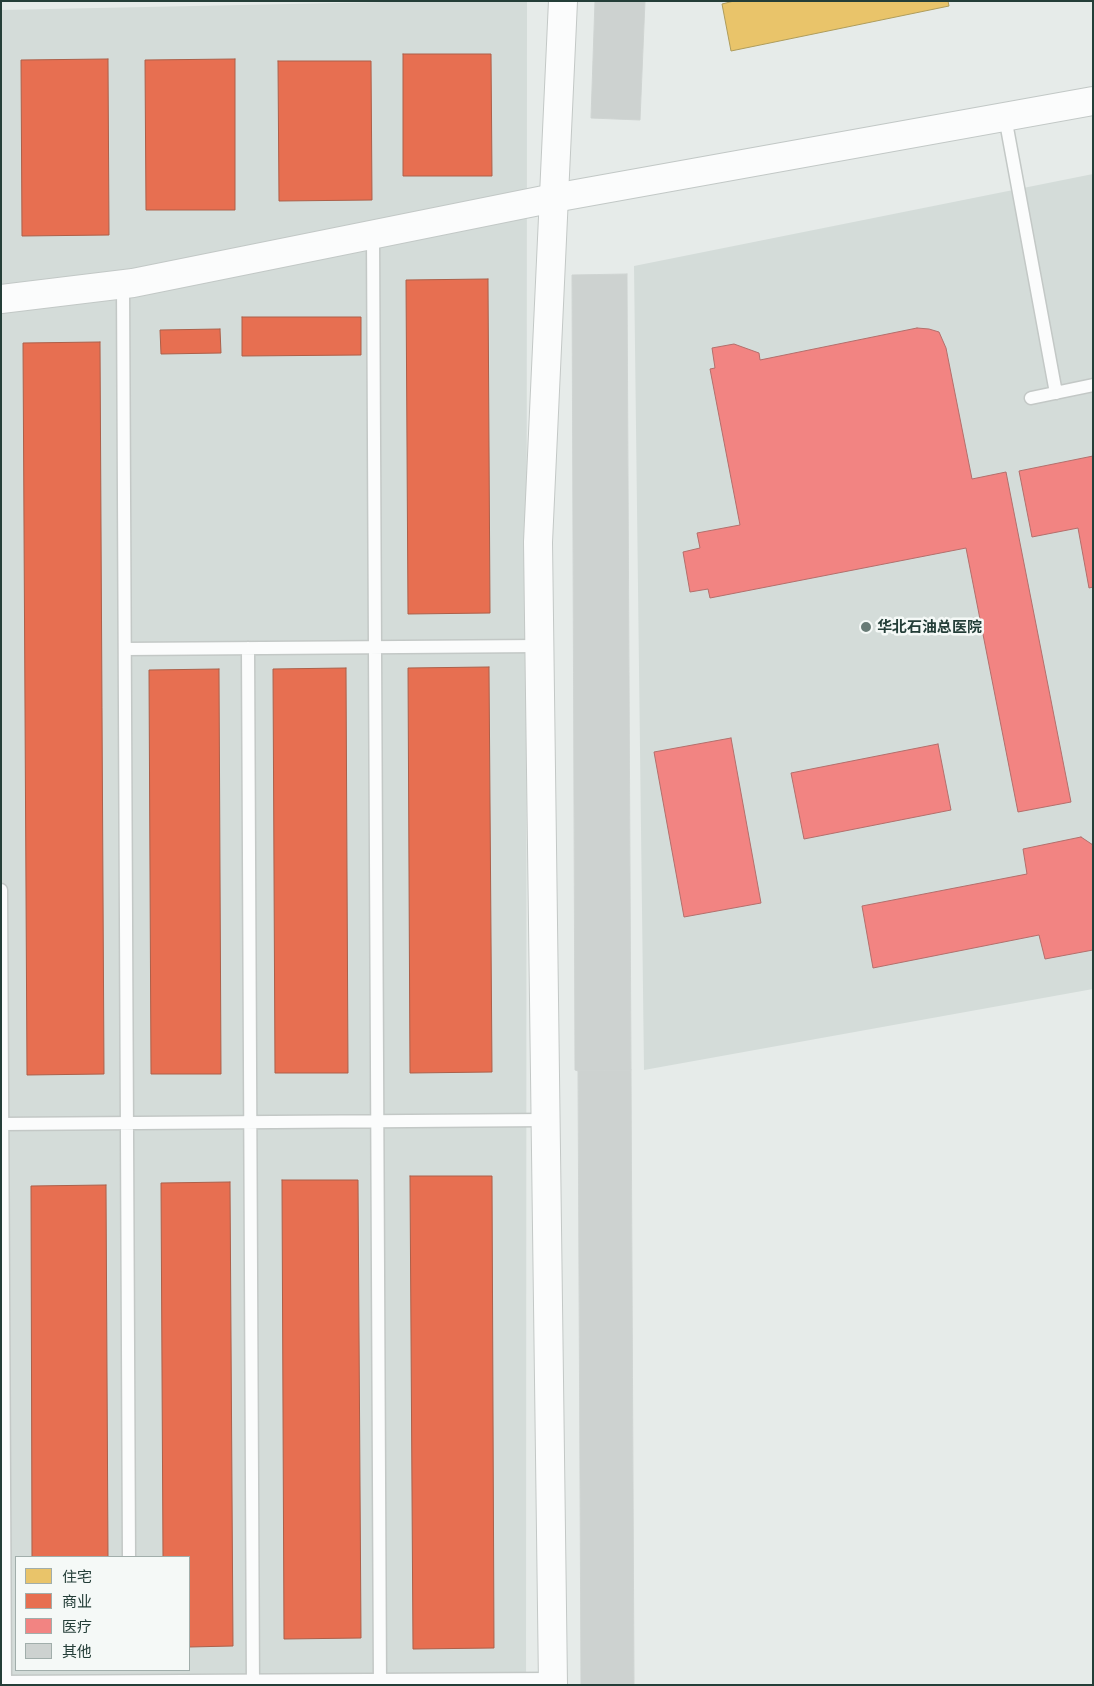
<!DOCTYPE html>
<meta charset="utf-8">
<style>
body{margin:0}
#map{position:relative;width:1094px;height:1686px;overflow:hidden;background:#e6ebe9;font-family:"Alegreya Sans","Noto Sans SC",sans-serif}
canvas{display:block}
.frame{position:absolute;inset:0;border:2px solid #243e38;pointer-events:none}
.legend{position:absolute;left:15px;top:1556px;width:175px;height:115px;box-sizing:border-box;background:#f5f9f7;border:1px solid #a1aeab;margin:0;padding:6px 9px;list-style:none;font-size:15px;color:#243e38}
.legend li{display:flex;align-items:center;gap:10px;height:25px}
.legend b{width:25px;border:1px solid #a1aeab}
</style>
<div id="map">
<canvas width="1094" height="1686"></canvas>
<div class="frame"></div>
<ul class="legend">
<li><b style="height:14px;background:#e9c46a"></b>住宅</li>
<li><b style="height:14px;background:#e76f51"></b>商业</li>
<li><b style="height:14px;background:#f28482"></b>医疗</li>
<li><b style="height:14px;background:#cdd2d0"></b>其他</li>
</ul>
</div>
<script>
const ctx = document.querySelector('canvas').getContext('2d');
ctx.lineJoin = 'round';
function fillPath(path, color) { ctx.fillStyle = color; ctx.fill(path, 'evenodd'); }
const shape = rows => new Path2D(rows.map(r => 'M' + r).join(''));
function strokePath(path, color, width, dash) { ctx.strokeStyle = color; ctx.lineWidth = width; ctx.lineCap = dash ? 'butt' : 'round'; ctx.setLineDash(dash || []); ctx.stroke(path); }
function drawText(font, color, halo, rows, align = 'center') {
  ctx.font = font + ' "Alegreya Sans","Noto Sans SC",sans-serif'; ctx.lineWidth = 5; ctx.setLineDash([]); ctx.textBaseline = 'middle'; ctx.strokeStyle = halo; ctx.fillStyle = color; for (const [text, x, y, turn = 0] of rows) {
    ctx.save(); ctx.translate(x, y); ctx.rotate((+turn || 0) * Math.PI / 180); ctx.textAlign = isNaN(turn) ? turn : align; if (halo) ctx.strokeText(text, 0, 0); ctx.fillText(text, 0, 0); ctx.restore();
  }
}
const built = shape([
 [434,1,527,1,526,1685,1,1685,1,10],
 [16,1557,189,1557,189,1670,16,1670],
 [1093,174,1093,989,644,1070,634,266]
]);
const homes = shape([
 [734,1,948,1,949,6,731,51,722,4,734,1]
]);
const shops = shape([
 [403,54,491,54,492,176,403,176,403,54],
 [108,59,109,235,22,236,21,60,108,59],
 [235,59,235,210,146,210,145,60,235,59],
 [278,61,371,61,372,200,279,201,278,61],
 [488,279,490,613,408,614,406,280,488,279],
 [242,317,361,317,361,355,242,356,242,317],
 [220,329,221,353,161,354,160,330,220,329],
 [100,342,104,1074,27,1075,23,343,100,342],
 [489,667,492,1072,410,1073,408,668,489,667],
 [346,668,348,1073,275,1073,273,669,346,668],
 [219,669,221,1074,151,1074,149,670,219,669],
 [410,1176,492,1176,494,1648,413,1649,410,1176],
 [282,1180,358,1180,361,1638,284,1639,282,1180],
 [230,1182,233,1646,189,1647,189,1557,163,1557,161,1183,230,1182],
 [106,1185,108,1557,32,1557,31,1186,106,1185]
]);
const health = shape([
 [917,328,929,329,939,332,946,348,972,479,1006,472,1071,802,1018,812,966,548,710,598,708,589,690,592,683,552,700,548,697,533,740,525,710,369,715,368,712,348,734,344,759,353,760,360,917,328],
 [1093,456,1093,587,1089,588,1078,528,1032,537,1019,471,1093,456],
 [731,738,761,903,684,917,654,752,731,738],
 [938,744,951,810,804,839,791,773,938,744],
 [1081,837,1093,845,1093,950,1045,959,1039,935,873,968,862,906,1027,874,1023,849,1081,837]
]);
const building = shape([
 [595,1,645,1,640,120,591,118,595,1],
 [627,274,631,1070,578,1071,575,1070,572,275,627,274],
 [631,1070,634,1685,581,1685,578,1071,631,1070]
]);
const service = shape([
 [1005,117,1056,393],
 [373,235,380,1685],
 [123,284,129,1557],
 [1031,398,1093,385],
 [248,648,253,1685],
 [125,649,540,646],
 [1,890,5,1682],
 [1,1124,546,1120],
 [1,1682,553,1679]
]);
const tertiary = shape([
 [553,1685,538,542,563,1]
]);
const secondary = shape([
 [1,299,133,283,554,198,1093,101]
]);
const markers = [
 [866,627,6,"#687b76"]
];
const poiNames = [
 ["华北石油总医院",877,627]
];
fillPath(built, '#d4dcd9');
fillPath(homes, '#e9c46a');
strokePath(homes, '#ae9c5b', 1);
fillPath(shops, '#e76f51');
strokePath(shops, '#ac604a', 1);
fillPath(health, '#f28482');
strokePath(health, '#b46f6c', 1);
fillPath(building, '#cdd2d0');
strokePath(building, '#cfd4d2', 1);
strokePath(service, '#c3c8c6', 15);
strokePath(tertiary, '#c3c8c6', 30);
strokePath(secondary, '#c2c8c6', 30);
strokePath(service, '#fbfcfc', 12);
strokePath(tertiary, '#fbfcfc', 28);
strokePath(secondary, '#fbfcfc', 28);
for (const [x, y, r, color] of markers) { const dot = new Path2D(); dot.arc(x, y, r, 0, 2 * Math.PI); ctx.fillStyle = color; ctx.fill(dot); strokePath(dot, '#f5f9f7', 2); }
drawText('bold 15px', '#243e38', '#f5f9f7', poiNames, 'left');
</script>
